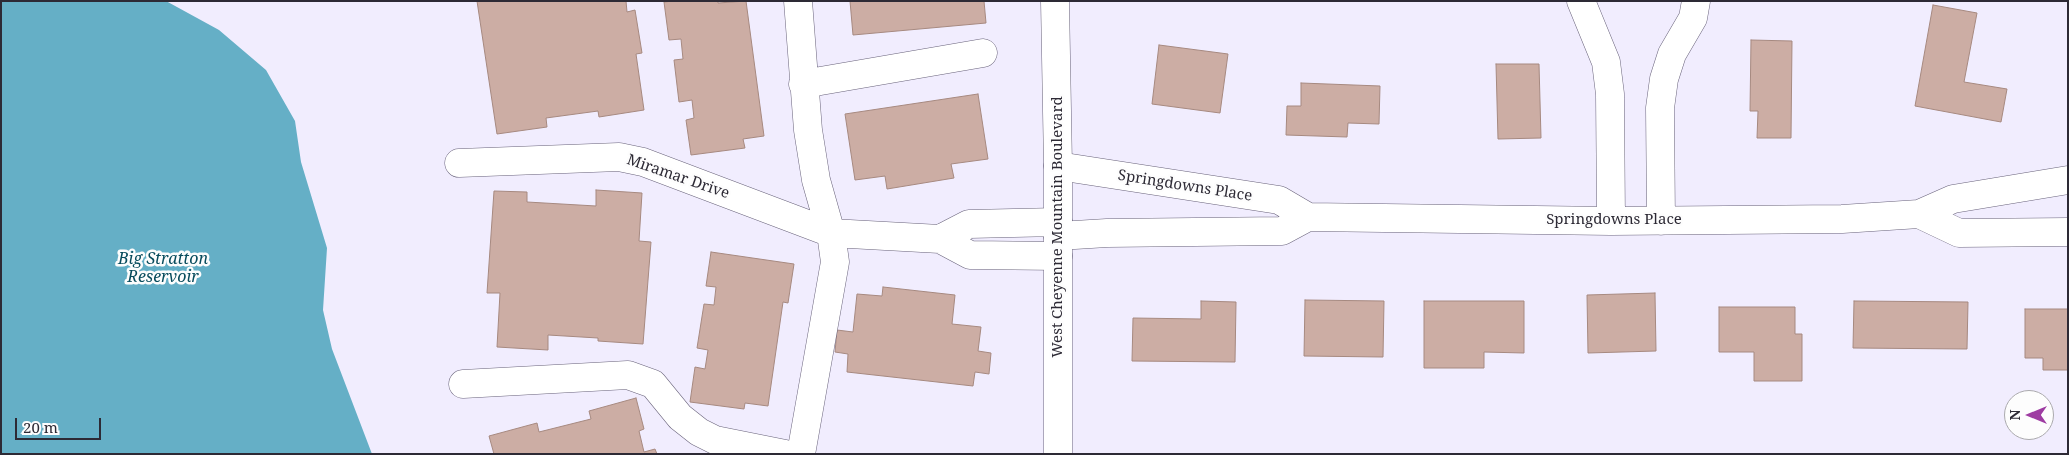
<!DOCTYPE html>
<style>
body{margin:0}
#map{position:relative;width:2069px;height:455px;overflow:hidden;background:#f1edfe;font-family:"Noto Serif",serif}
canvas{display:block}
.frame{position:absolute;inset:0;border:2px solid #2d2a35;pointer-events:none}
.north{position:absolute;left:2004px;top:390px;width:50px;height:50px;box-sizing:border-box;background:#fdfdfd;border:1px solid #aaa9ad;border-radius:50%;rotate:270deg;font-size:14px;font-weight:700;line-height:20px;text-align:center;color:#2d2a35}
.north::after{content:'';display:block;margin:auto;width:18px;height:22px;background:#9e3ca2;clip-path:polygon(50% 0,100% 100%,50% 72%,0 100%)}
.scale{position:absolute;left:15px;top:418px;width:86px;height:22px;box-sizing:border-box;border:2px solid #2d2a35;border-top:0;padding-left:6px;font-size:15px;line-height:18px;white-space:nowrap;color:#2d2a35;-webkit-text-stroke:4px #fdfdfd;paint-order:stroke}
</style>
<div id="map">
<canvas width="2069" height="455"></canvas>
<div class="frame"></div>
<div class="north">N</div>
<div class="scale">20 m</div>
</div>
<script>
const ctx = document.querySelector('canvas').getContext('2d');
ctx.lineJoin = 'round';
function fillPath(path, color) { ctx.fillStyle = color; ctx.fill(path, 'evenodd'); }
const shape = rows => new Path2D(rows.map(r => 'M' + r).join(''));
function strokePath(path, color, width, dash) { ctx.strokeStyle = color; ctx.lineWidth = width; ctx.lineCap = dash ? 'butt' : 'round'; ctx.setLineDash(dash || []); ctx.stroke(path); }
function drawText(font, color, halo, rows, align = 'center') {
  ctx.font = font + ' "Noto Serif",serif'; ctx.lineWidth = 5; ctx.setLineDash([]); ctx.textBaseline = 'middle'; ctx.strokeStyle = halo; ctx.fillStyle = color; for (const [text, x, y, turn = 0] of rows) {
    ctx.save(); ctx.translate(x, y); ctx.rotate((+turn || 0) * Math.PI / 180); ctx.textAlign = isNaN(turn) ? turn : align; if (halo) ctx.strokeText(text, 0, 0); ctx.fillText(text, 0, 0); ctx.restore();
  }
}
const water = shape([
 [1,1,166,1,219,30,266,70,295,121,301,162,327,248,323,310,332,349,372,454,1,454]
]);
const building = shape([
 [477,1,626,1,627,12,635,10,642,53,636,54,644,110,599,117,598,111,546,118,547,127,497,134,477,1],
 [673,1,718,1,718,3,746,1,764,136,743,139,745,148,691,155,686,120,694,118,692,100,679,102,674,60,683,59,681,39,669,40,664,2,673,1],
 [850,1,984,1,986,23,853,35,850,1],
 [1933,5,1977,13,1964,82,2007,89,2001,122,1915,106,1933,5],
 [1751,40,1792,41,1791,138,1757,138,1758,111,1750,111,1751,40],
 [1159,45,1228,54,1220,113,1152,104,1159,45],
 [1496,64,1539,64,1541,138,1498,139,1496,64],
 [1301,83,1380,86,1379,124,1348,123,1347,137,1286,135,1287,106,1301,106,1301,83],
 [978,94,988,159,951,164,954,178,887,189,885,176,855,180,845,114,978,94],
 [596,190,642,193,639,241,651,242,643,344,598,341,598,338,548,335,548,350,497,347,500,293,487,293,494,191,527,192,527,202,596,206,596,190],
 [711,252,794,264,788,303,783,302,768,406,745,403,744,409,690,402,695,367,705,369,708,350,697,348,704,304,714,305,716,287,706,286,711,252],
 [883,287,955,295,952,324,981,327,978,351,991,353,989,374,975,372,973,386,847,372,848,354,835,352,837,330,853,332,857,294,882,296,883,287],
 [1655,293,1656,351,1588,353,1587,295,1655,293],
 [1305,300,1384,301,1383,357,1304,356,1305,300],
 [1201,301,1236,302,1235,362,1132,361,1133,318,1201,319,1201,301],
 [1424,301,1524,301,1524,353,1484,352,1484,368,1424,368,1424,301],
 [1854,301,1968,302,1967,349,1853,348,1854,301],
 [1719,307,1795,307,1795,334,1802,334,1802,381,1754,381,1754,352,1719,352,1719,307],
 [2025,309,2068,309,2068,370,2043,370,2043,358,2025,358,2025,309],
 [636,398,644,429,639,431,644,452,655,449,657,454,494,454,489,436,537,423,539,432,591,419,589,411,636,398]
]);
const minor = shape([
 [798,1,808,130,816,180,831,233,835,262,801,454],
 [1581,1,1606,62,1610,94,1611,221],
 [803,84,983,53],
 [459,163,619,157,643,162,831,233,940,239,970,255,1058,256],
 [1058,166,1279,200,1308,217,1611,221,1842,219,1919,214,1953,199,2068,180],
 [1919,214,1959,233,2068,232],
 [1661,221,1660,108,1664,79,1672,54,1693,18,1696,1],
 [1058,236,1107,233,1282,231,1308,217],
 [940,239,969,224,1058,222],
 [463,384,628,375,653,384,680,417,699,432,715,440,785,454]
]);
const tertiary = shape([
 [1055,1,1058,166,1058,454]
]);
const streetNames = [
 ["Miramar Drive",678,177,19],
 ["Springdowns Place",1185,186,9],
 ["Springdowns Place",1614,220],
 ["West Cheyenne Mountain Boulevard",1058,227,-90]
];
const waterNames = [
 ["Big Stratton",163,259],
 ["Reservoir",163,277]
];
fillPath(water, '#65afc6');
fillPath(building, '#ccada4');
strokePath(building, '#a68980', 1);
strokePath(minor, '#69637b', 29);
strokePath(tertiary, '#69637b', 29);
strokePath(minor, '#fff', 28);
strokePath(tertiary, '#fff', 28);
drawText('15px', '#2d2a35', '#fdfdfd', streetNames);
drawText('italic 16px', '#074b5c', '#fdfdfd', waterNames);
</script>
